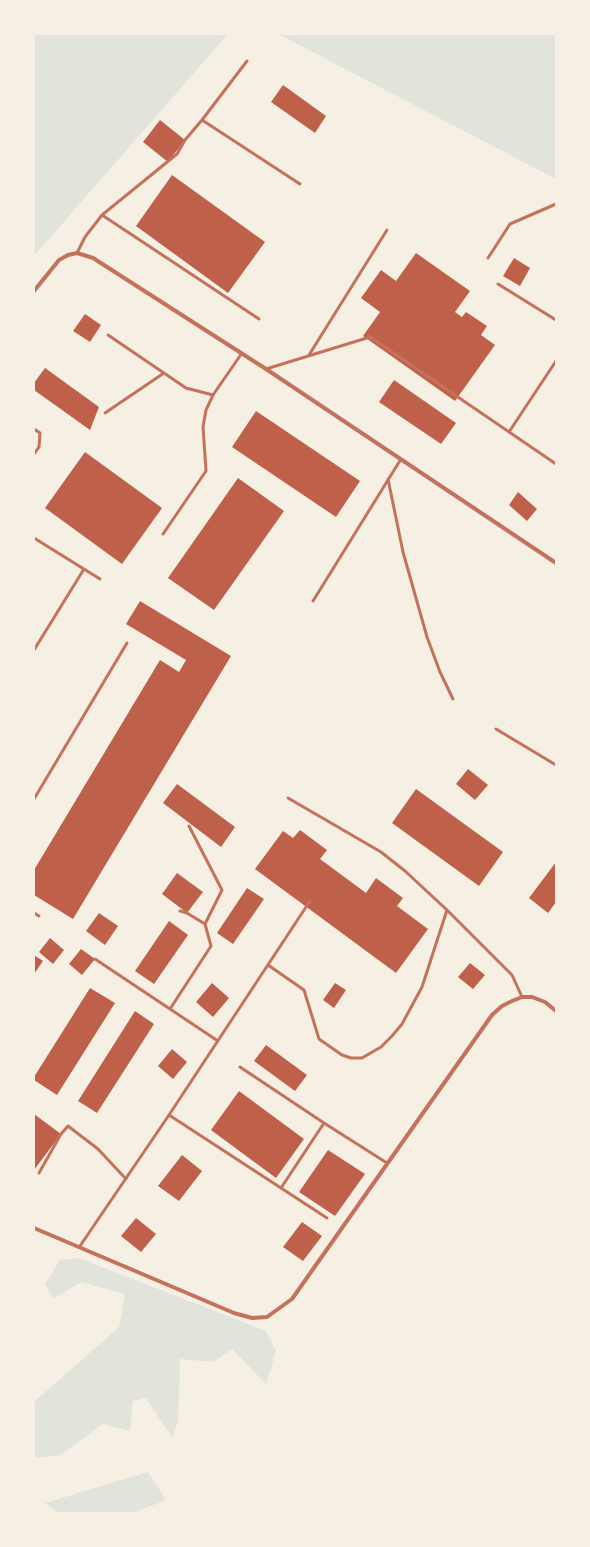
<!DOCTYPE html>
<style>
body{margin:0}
#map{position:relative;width:590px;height:1547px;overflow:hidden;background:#f6efe4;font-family:Arial,sans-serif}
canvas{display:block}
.frame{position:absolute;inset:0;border:35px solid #f6efe4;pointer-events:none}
</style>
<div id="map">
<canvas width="590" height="1547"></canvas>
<div class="frame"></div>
</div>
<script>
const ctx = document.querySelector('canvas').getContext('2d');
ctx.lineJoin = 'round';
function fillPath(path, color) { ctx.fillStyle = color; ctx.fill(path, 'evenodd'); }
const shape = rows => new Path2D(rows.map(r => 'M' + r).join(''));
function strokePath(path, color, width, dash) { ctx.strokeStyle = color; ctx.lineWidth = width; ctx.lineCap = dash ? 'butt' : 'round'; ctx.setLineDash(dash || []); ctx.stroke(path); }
const green = shape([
 [34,34,228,34,34,256],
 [278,34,556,34,556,179],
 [79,1258,266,1331,276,1351,266,1384,232,1349,213,1362,180,1359,178,1422,172,1437,146,1398,133,1401,130,1431,103,1424,60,1455,34,1458,34,1402,119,1327,125,1294,81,1282,53,1299,45,1284,60,1260],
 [148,1472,166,1500,133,1513,58,1513,45,1503]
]);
const building = shape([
 [283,85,326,116,315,133,271,102],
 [160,120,185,140,168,162,143,142],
 [172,175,265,242,228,293,136,226],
 [416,253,470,291,455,312,462,317,466,312,487,326,481,335,495,345,455,401,363,336,380,312,361,298,381,270,396,281],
 [514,258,530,268,520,286,503,276],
 [85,314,101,325,90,342,73,331],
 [45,368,99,407,90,430,34,390,34,383],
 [394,380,456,423,441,444,379,402],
 [256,411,360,481,336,517,232,447],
 [85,452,162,508,122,564,45,508],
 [238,478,284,511,214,610,168,578],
 [518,492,537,509,527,521,509,505],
 [140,601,231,656,73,919,34,895,34,870,160,660,179,672,186,660,126,624],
 [468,769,488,785,475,800,456,784],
 [177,784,235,827,221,847,163,803],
 [416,789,503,852,479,886,392,823],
 [300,830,327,850,320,859,366,893,376,878,403,898,397,906,428,929,396,973,255,869,283,831,293,838],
 [556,862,556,902,548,913,529,898],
 [177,873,203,892,187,913,162,894],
 [247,888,264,899,233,944,217,933],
 [99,913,118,926,105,945,86,931],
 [169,921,188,935,154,984,135,971],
 [50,938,64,950,53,964,39,952],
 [81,949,95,959,82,975,69,964],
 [34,955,43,961,34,974],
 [470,963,485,975,473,989,458,977],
 [212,983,229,998,213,1017,196,1002],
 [335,983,346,990,334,1008,323,1000],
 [90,988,115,1003,57,1095,34,1080,34,1077],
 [135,1011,154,1024,97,1113,78,1101],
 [266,1045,307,1075,295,1091,254,1061],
 [172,1049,187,1062,173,1079,158,1066],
 [239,1091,304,1139,276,1178,211,1130],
 [34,1114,61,1134,34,1170],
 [328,1150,365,1174,335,1216,299,1192],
 [182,1155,202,1171,179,1201,158,1186],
 [136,1218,156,1234,141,1252,121,1236],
 [302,1222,322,1236,303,1261,283,1247]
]);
const service = shape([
 [202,120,300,184],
 [102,215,259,319],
 [77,253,85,237,102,215,177,154,185,140,202,120,247,61],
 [488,258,510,224,556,204],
 [498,284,556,320],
 [108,335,186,388,213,395],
 [309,355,387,230],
 [266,369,370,337,556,464],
 [105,413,164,373],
 [34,429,40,433,39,447,34,454],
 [509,432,556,361],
 [388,479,403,552,427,637,440,672,453,699],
 [163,534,206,471,203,427,206,410,213,395,242,353],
 [34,538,100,579],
 [313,601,401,459],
 [34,650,84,569],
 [496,729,556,765],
 [288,798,381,852,405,871,447,910],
 [34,799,127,643],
 [180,911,187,913,205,924],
 [34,913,39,916],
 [95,959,218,1041],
 [268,965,304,990,319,1039,342,1055,351,1058,362,1058,381,1047,392,1036,402,1024,422,987,447,910,512,975,522,997],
 [170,1009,211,946,205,924,222,890,189,826],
 [240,1067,324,1123],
 [169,1115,327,1218],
 [39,1173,61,1134,68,1126,98,1149,126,1179],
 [281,1188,324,1123,387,1163],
 [80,1246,169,1115,310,901]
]);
const minor = shape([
 [34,291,59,260,68,255,77,253,93,258,266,369,556,563],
 [34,1228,234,1313,252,1318,267,1317,292,1299,492,1015,502,1006,512,1001,522,997,532,997,545,1002,556,1011]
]);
fillPath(green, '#e2e4dc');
fillPath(building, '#bf614a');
strokePath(service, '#c5725c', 3);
strokePath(minor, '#c5725c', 4);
</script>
